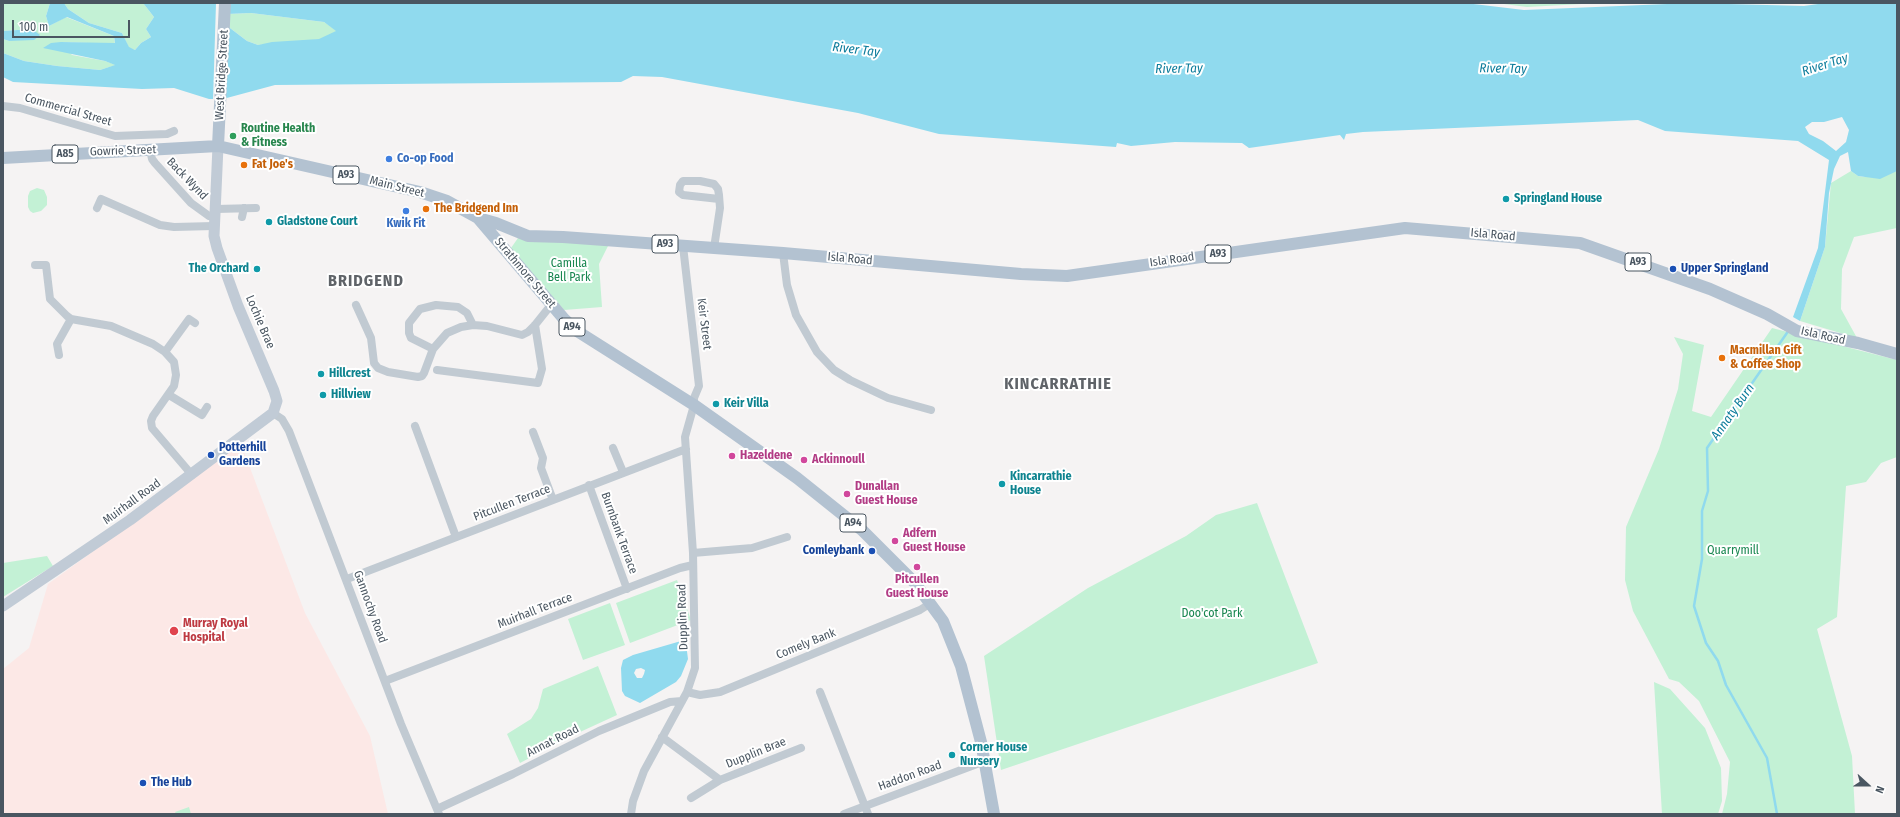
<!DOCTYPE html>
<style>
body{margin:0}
#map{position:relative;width:1900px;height:817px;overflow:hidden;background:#f5f3f3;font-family:"Fira Sans Condensed",sans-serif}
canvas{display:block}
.frame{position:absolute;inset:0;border:4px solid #4a5661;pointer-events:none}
.north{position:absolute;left:1848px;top:765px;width:40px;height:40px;-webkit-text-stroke:3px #fff;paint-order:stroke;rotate:111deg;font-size:11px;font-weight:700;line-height:16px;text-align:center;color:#4a5661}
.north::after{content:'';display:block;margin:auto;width:14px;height:18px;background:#4a5661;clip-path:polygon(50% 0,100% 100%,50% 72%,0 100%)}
.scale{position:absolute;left:12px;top:20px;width:118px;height:18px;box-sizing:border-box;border:2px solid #4a5661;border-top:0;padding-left:5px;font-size:12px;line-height:14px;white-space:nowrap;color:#4a5661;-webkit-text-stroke:3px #fff;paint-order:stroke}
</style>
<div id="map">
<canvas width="1900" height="817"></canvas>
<div class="frame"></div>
<div class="north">N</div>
<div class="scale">100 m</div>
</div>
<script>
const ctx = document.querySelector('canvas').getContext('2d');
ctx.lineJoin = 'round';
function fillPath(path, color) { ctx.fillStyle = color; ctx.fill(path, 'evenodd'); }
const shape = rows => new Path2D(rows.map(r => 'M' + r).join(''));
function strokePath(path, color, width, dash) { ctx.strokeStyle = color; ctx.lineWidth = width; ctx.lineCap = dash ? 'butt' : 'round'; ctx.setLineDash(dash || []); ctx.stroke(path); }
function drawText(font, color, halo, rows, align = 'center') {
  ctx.font = font + ' "Fira Sans Condensed",sans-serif'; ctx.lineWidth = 4; ctx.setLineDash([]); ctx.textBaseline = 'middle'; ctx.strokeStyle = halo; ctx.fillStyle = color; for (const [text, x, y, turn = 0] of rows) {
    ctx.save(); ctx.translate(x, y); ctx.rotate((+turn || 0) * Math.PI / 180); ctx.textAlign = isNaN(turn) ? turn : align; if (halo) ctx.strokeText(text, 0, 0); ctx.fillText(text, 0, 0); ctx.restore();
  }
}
const medical = shape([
 [241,444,305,613,370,736,388,814,3,814,3,669,29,648,48,584]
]);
const green = shape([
 [3,3,50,3,46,16,49,26,66,17,114,36,115,44,61,42,72,55,105,61,116,65,100,70,57,66,24,61,3,53,3,39,9,41,32,29,3,31],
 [64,3,143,3,154,17,146,29,151,37,141,43,135,50,129,48,122,33,89,23,68,9],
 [1496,3,1600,3,1527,7],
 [251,13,324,22,337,31,323,39,258,45,247,41,226,25,226,14],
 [1851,171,1858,176,1864,177,1897,171,1897,228,1854,237,1842,269,1841,309,1857,338,1800,321,1825,247,1831,183],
 [37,188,44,190,47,197,47,205,41,211,33,213,30,211,28,207,28,196,30,191],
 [518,238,609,244,599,264,602,307,564,310,511,248],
 [1772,328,1897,360,1897,457,1881,463,1866,482,1846,486,1837,617,1817,629,1852,756,1855,814,1722,814,1727,794,1730,762,1699,701,1679,682,1669,679,1633,611,1625,580,1626,527,1659,449,1678,389,1683,354,1674,337,1704,345,1692,411,1711,417],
 [1257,503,1318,663,1001,770,984,656,1088,588,1186,536,1216,515],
 [47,556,53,566,3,597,3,563],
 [677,580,691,620,630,643,616,603],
 [610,603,625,645,583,660,568,619],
 [598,666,617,715,567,738,520,763,507,734,531,719,538,708,543,689],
 [1654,682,1670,689,1705,728,1721,768,1722,801,1718,814,1662,814],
 [189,807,191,814,176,814,175,812]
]);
const water = shape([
 [50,3,64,3,68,9,89,23,122,33,129,47,135,50,141,43,151,37,146,29,154,17,143,3,1465,3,1524,10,1691,3,1804,6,1825,3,1897,3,1897,171,1880,179,1858,176,1851,171,1848,152,1840,156,1834,169,1829,193,1825,247,1800,321,1793,317,1818,248,1829,160,1798,141,1665,131,1638,120,1363,132,1346,134,1344,140,1340,135,1249,148,1242,143,1175,142,1131,146,1117,143,1116,147,939,134,858,113,662,77,633,76,621,82,275,85,223,99,209,99,174,88,142,89,13,82,3,77,3,53,24,61,57,66,100,70,115,65,105,61,43,48,51,43,61,42,115,43,114,36,67,17,49,26,46,16],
 [251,13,324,22,336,31,319,39,272,42,258,45,247,41,226,25,227,14],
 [1842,117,1849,130,1846,142,1836,151,1823,141,1809,134,1805,127,1812,122,1824,122],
 [32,29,40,35,34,40,9,41,3,39,3,31],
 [681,641,686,644,688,659,681,676,676,682,640,703,625,696,622,691,621,668,623,660,633,655],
 [641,668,645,670,644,674,642,678,637,678,634,673,636,669]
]);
const pier = shape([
 [216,3,229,3,223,101,213,101]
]);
const stream = shape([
 [1777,814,1767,758,1726,685,1718,661,1706,643,1694,606,1702,559,1702,511,1708,491,1707,448,1789,330]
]);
const street = shape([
 [3,106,20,108,115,136,167,134,174,131],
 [150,150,152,159,155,163,191,203,209,216,215,217],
 [97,208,101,199,160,225,174,227,214,226],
 [216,209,256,208],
 [242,217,244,208],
 [714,248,720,208,719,195,718,189,714,184,700,181,683,181,680,185,679,192,683,195,719,199],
 [783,253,787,285,796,315,817,352,834,370,850,380,888,398,931,410],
 [35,265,46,265,50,299,67,316,71,319,111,326,153,344,165,352,174,362,176,375,174,386,153,416,151,421,152,428,192,475],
 [356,305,371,338,374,363,378,368,388,372,418,377,422,376,424,373,433,349,447,333,461,327,473,325,487,326,522,335,528,332,535,325,551,305],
 [433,349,411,338,409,333,409,323,420,309,436,305,458,307,467,313,473,325],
 [165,352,189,319,195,323],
 [59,355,57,344,71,319],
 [437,370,538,383,542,369,535,325],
 [169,395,202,415,207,407],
 [273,413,282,419,289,431,401,724,439,814],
 [415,426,456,537],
 [533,432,543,458,541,468,553,500],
 [613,448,623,472],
 [589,485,627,589],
 [693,553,752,548,787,537],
 [347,579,686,449],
 [385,681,680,568,693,565],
 [687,692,700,695,720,692,920,610,931,603],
 [820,692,868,814],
 [662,737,720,780,801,748],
 [691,798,720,780],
 [437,809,513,774,599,731,670,702,682,701],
 [631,814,633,801,644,771,687,692,695,668,693,553,685,437,694,405,694,398,699,386,683,246],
 [844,814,985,761]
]);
const secondary = shape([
 [3,606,130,520,273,413,277,401,274,391,238,306,217,248,214,236,218,146]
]);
const primary = shape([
 [218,146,225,3],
 [3,158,218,146,420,192,447,201,478,218,496,223,528,236,563,237,783,253,1021,274,1067,276,1405,228,1580,243,1710,289,1767,314,1797,331,1858,343,1897,354],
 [478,218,564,319,577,331,694,405,797,478,862,530,915,583,943,621,961,666,981,742,994,814]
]);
const markers = [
 [233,136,4,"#2e9e5b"],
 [389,159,4,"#3f7fe0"],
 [244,165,4,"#e8710a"],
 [1506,199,4,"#0f9aa8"],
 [426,209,4,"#e8710a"],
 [406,211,4,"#3f7fe0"],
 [269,222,4,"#0f9aa8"],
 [257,269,4,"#0f9aa8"],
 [1673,269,4,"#1a4fb4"],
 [1722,358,4,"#e8710a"],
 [321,374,4,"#0f9aa8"],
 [323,395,4,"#0f9aa8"],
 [716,404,4,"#0f9aa8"],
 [211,455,4,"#1a4fb4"],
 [732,456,4,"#d1479c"],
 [804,460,4,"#d1479c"],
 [1002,484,4,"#0f9aa8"],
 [847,494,4,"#d1479c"],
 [895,541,4,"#d1479c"],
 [872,551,4,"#1a4fb4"],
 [917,567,4,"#d1479c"],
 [174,631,5,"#e0444e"],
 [952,755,4,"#0f9aa8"],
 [143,783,4,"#1a4fb4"]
];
const shields = [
 [65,154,26],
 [346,175,26],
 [665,244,26],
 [1218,254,26],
 [1638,262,26],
 [572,327,26],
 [853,523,26]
];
const shieldNames = [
 ["A85",65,154],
 ["A93",346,175],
 ["A93",665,244],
 ["A93",1218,254],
 ["A93",1638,262],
 ["A94",572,327],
 ["A94",853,523]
];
const streetNames = [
 ["West Bridge Street",222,75,-87],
 ["Commercial Street",68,110,16],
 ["Gowrie Street",123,151,-2],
 ["Back Wynd",187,179,46],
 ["Main Street",397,187,14],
 ["Isla Road",1493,235,5],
 ["Isla Road",850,259,5],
 ["Isla Road",1172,260,-8],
 ["Strathmore Street",525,273,50],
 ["Lochie Brae",260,322,67],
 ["Keir Street",704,324,83],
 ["Isla Road",1823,336,13],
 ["Muirhall Road",132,502,-36],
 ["Pitcullen Terrace",512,503,-21],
 ["Burnbank Terrace",619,533,70],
 ["Gannochy Road",370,607,70],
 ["Muirhall Terrace",535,611,-21],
 ["Dupplin Road",683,617,-92],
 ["Comely Bank",806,644,-22],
 ["Annat Road",553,741,-27],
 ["Dupplin Brae",756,753,-22],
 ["Haddon Road",910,776,-20]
];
const leisureNames = [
 ["Routine Health",241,129],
 ["& Fitness",241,143]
];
const shopNames = [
 ["Co-op Food",397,159],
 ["Kwik Fit",406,224,"center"]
];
const foodNames = [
 ["Fat Joe's",252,165],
 ["The Bridgend Inn",434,209],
 ["Macmillan Gift",1730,351],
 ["& Coffee Shop",1730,365]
];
const cultureNames = [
 ["Springland House",1514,199],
 ["Gladstone Court",277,222],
 ["The Orchard",249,269,"right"],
 ["Hillcrest",329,374],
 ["Hillview",331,395],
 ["Keir Villa",724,404],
 ["Kincarrathie",1010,477],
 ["House",1010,491],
 ["Corner House",960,748],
 ["Nursery",960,762]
];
const parkNames = [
 ["Camilla",569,264],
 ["Bell Park",569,278],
 ["Quarrymill",1733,551],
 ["Doo'cot Park",1212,614]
];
const transitNames = [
 ["Upper Springland",1681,269],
 ["Potterhill",219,448],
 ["Gardens",219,462],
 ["Comleybank",864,551,"right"],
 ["The Hub",151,783]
];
const hotelNames = [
 ["Hazeldene",740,456],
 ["Ackinnoull",812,460],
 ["Dunallan",855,487],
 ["Guest House",855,501],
 ["Adfern",903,534],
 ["Guest House",903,548],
 ["Pitcullen",917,580,"center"],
 ["Guest House",917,594,"center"]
];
const healthNames = [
 ["Murray Royal",183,624],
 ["Hospital",183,638]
];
const waterNames = [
 ["River Tay",856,50,7],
 ["River Tay",1825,65,-18],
 ["River Tay",1179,69,-1],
 ["River Tay",1503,69,1],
 ["Annaty Burn",1733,412,-55]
];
const districtNames = [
 ["BRIDGEND",366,282],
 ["KINCARRATHIE",1058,385]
];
fillPath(medical, '#fce8e6');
fillPath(green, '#c3f1d5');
fillPath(water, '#90daee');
fillPath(pier, '#f5f3f3');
strokePath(stream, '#90daee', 2.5);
strokePath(street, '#c1cad2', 8);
strokePath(secondary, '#c1cbd6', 11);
strokePath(primary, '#b3c2d1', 12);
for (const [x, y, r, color] of markers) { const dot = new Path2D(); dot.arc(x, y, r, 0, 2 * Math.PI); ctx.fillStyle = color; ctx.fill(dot); strokePath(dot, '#fff', 1.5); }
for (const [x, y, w] of shields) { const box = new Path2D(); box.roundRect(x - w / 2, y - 9, w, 18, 3); ctx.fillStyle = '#fff'; ctx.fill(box); strokePath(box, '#4a5661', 1); }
drawText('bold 11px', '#4a5661', null, shieldNames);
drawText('12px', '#4a5661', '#fff', streetNames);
drawText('bold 12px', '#27864d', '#fff', leisureNames, 'left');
drawText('bold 12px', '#366cbe', '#fff', shopNames, 'left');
drawText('bold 12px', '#c56008', '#fff', foodNames, 'left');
drawText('bold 12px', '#0d838f', '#fff', cultureNames, 'left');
drawText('12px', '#17864f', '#fff', parkNames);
drawText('bold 12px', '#164399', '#fff', transitNames, 'left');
drawText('bold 12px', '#b23c85', '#fff', hotelNames, 'left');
drawText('bold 12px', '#be3a42', '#fff', healthNames, 'left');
drawText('italic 13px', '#0c7c9b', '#fff', waterNames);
ctx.letterSpacing = '1px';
drawText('bold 16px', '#5f6368', '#fff', districtNames);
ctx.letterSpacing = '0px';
</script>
